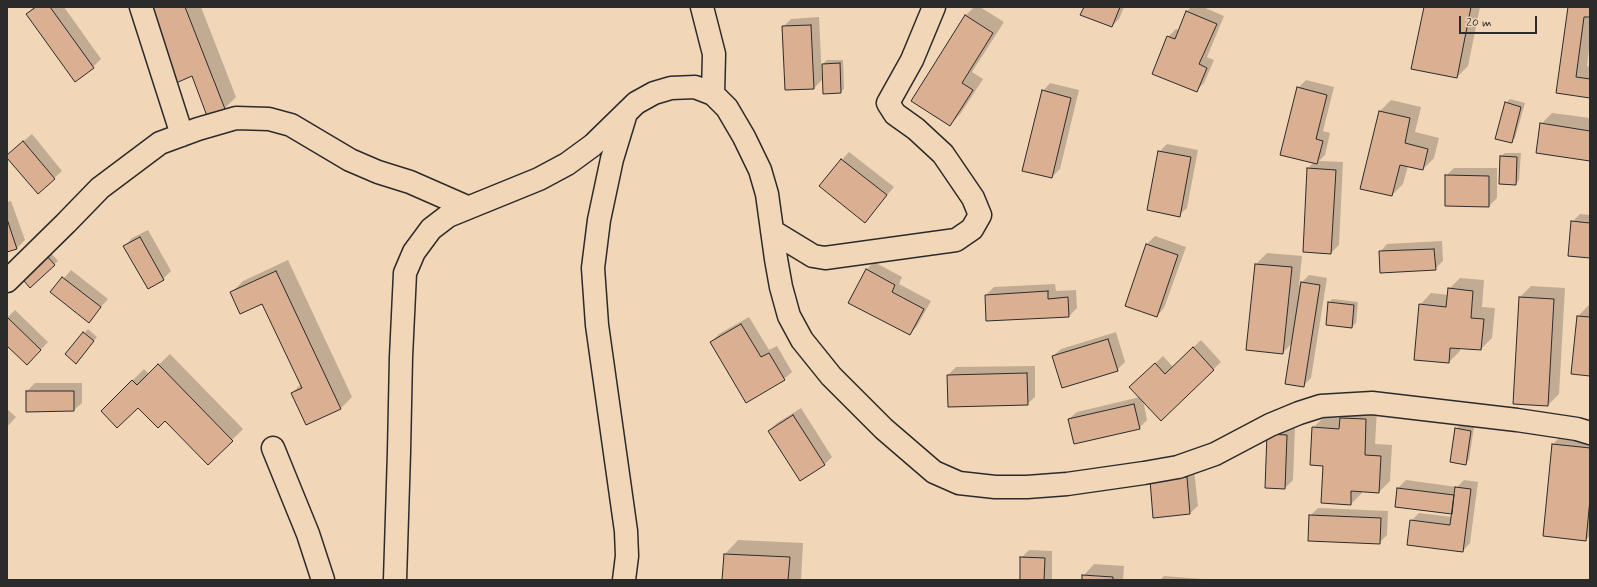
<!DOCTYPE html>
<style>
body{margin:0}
#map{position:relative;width:1597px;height:587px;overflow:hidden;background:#f2d6b8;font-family:Mynerve,sans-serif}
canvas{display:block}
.frame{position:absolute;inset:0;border:8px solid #2b2b2b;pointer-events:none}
.scale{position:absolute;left:1459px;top:16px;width:78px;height:18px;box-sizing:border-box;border:2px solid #2b2b2b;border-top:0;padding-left:5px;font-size:12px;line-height:14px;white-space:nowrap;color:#2b2b2b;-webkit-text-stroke:3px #f2d6b8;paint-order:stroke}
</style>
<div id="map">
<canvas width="1597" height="587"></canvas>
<div class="frame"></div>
<div class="scale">20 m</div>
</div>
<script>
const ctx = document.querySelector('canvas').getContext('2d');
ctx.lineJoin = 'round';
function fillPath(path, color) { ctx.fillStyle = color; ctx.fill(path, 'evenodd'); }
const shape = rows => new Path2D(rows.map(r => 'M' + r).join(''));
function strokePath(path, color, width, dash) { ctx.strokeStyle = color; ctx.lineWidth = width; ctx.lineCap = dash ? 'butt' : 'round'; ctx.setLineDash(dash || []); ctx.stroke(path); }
const shadow = shape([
 [34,7,64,7,101,59,93,67,75,80,27,14],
 [147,7,201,7,236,97,225,108,208,115,192,75],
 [974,7,980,7,1004,22,972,72,983,79,961,113,950,125,965,16],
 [1085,7,1124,7,1119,19,1112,26],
 [1191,7,1203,7,1224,16,1207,57,1214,60,1204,83,1196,91,1168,37,1176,29,1179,30,1187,11],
 [1425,7,1480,7,1468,66,1457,77],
 [1569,7,1590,7,1590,41,1587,66,1590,67,1590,97,1557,92],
 [819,17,822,80,814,88,786,89,783,27,791,19],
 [827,60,843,60,844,89,840,92,824,93,823,64],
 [1306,80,1334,87,1323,131,1330,133,1325,155,1319,161,1343,162,1339,245,1331,253,1308,168,1314,162,1298,88],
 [1050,83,1079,90,1060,169,1052,177,1043,91],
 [1510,99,1525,103,1515,138,1511,142,1506,103],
 [1391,100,1421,107,1415,132,1439,138,1434,158,1423,169,1408,166,1403,184,1392,195,1380,111],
 [1552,113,1590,118,1590,160,1541,124],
 [32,134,62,171,38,192,15,148],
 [1167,144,1198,150,1187,208,1179,215,1159,152],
 [849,152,894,187,865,221,842,160],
 [1505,153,1521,153,1519,180,1516,184,1501,156],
 [1454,168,1497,168,1497,198,1489,206,1446,176],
 [11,201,25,240,17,248,7,251,7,202],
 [1580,214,1590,215,1590,257,1572,222],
 [148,230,171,271,163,279,148,288,125,246,132,238],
 [1155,236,1186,247,1164,308,1157,316,1126,305,1147,244],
 [1442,241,1443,261,1435,269,1380,252,1387,244],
 [48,250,58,261,30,286],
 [1267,253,1302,256,1299,285,1309,275,1327,278,1311,378,1303,386,1292,343,1283,353,1256,264],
 [288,260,352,397,341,408,306,424,292,393,301,384,263,303,232,292,243,281],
 [874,262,902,277,899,284,931,301,917,326,910,334,866,270],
 [71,270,108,299,89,321,52,292],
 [1460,278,1484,280,1482,307,1495,308,1492,338,1481,349,1460,347,1460,351,1449,362,1420,305,1431,293,1448,295,1449,289],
 [1055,284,1056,291,1076,290,1077,308,1069,316,986,295,994,287],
 [1531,286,1565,288,1559,394,1548,405,1514,403,1520,297],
 [1332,299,1358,302,1356,323,1352,327,1329,303],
 [1590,304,1590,375,1578,316],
 [15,310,48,342,27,364,7,345,7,318],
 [749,317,769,350,777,346,792,372,784,379,711,342,719,334],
 [88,329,97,337,79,359,66,354],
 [1116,332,1125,362,1117,370,1053,356,1061,349],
 [1201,340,1221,362,1161,419,1143,400,1147,420,1139,428,1069,419,1077,412,1140,397,1130,387,1163,356,1173,367],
 [170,354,243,429,208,464,165,420,138,406,102,411,144,369,149,374],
 [1035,366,1035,397,1027,404,948,375,956,367],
 [35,383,82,383,82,403,74,410,27,411,27,391],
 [1352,407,1377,409,1375,444,1392,445,1390,481,1379,492,1362,491,1362,493,1351,504,1324,465,1313,428,1324,417,1341,418],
 [801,408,832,457,824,465,769,431,777,423],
 [7,409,16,417,7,427],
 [1460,425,1474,427,1469,460,1465,464,1456,429],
 [1276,427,1295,427,1293,480,1285,488,1266,487],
 [1564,433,1590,436,1590,535,1586,540,1553,444],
 [1194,470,1198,506,1190,513,1159,473],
 [1406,480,1457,487,1464,480,1478,482,1470,543,1463,551,1411,521,1419,513,1452,517,1453,513,1398,488],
 [1318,508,1388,511,1387,535,1380,542,1310,516],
 [738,540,803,543,801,580,723,580,725,554],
 [1029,550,1052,551,1052,580,1021,580,1021,558],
 [1094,564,1124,566,1123,580,1083,580,1083,576],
 [1164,576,1215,580,1160,580]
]);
const building = shape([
 [36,7,50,7,94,68,75,82,26,14,36,7],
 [145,7,185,7,225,109,207,116,192,76,176,83,145,7],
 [1084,7,1120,7,1112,27,1080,15,1084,7],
 [1424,7,1471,7,1457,78,1411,69,1424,7],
 [1568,7,1590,7,1590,17,1584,17,1576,77,1590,79,1590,98,1556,93,1568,7],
 [1186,11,1217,24,1199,64,1207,68,1197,92,1152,74,1167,36,1175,39,1186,11],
 [965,15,993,33,962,83,973,90,950,126,911,101,965,15],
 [811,25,814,89,785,90,782,26,811,25],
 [840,63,841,93,823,94,822,64,840,63],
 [1297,87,1327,95,1316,139,1323,141,1317,164,1280,155,1297,87],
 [1042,90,1071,98,1052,178,1022,171,1042,90],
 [1505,102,1521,107,1512,143,1495,139,1505,102],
 [1379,111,1410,118,1405,143,1428,149,1423,170,1400,165,1392,196,1360,189,1379,111],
 [1540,123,1590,131,1590,161,1536,153,1540,123],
 [23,141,55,179,38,194,7,158,7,155,23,141],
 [1158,151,1191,157,1180,217,1147,210,1158,151],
 [1500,156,1517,157,1516,185,1499,184,1500,156],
 [841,159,887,195,865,223,819,186,841,159],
 [1307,168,1336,170,1331,254,1303,252,1307,168],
 [1445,175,1489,176,1489,207,1445,206,1445,175],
 [7,219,17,249,7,252,7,219],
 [1571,221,1590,223,1590,258,1568,256,1571,221],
 [140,237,164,280,148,289,123,246,140,237],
 [1146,244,1178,255,1157,317,1125,306,1146,244],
 [1434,249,1436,270,1380,273,1379,251,1434,249],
 [44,253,55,265,30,288,19,275,44,253],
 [1255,264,1292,267,1283,354,1246,350,1255,264],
 [866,269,895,285,892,292,924,309,910,335,848,303,866,269],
 [276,271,341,409,306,425,291,393,302,388,262,304,240,314,230,292,276,271],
 [62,277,101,307,89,323,50,292,62,277],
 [1301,282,1320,285,1304,387,1285,384,1301,282],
 [1448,288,1473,291,1471,318,1484,319,1481,350,1450,348,1449,363,1414,360,1419,304,1446,307,1448,288],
 [1048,291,1048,299,1068,297,1069,317,986,321,985,295,1048,291],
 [1519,297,1554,299,1548,406,1513,404,1519,297],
 [1328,302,1354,305,1352,328,1326,325,1328,302],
 [1577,316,1590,317,1590,376,1571,374,1577,316],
 [7,317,41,350,27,365,7,346,7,317],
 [741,324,761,357,769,353,785,380,746,403,710,342,741,324],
 [83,332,94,341,76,364,65,354,83,332],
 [1108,339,1118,371,1062,388,1052,356,1108,339],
 [1193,347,1214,370,1161,421,1129,387,1155,363,1165,374,1193,347],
 [158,364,233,441,208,465,165,421,158,428,138,408,117,428,101,411,132,380,137,385,158,364],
 [1027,373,1028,405,948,407,947,375,1027,373],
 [26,391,74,391,74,411,26,412,26,391],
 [1134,404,1140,429,1074,444,1068,419,1134,404],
 [793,415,825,465,800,481,768,431,793,415],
 [1340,418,1366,419,1365,455,1381,456,1379,493,1351,491,1351,505,1321,503,1323,466,1310,465,1312,427,1339,429,1340,418],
 [1455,428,1471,431,1466,465,1450,462,1455,428],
 [1267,434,1287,435,1285,489,1265,488,1267,434],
 [1552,444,1590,448,1590,499,1586,541,1543,536,1552,444],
 [1187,477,1190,514,1153,518,1150,480,1187,477],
 [1455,487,1471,489,1463,552,1407,545,1410,520,1450,525,1455,487],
 [1397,488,1454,495,1452,514,1395,507,1397,488],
 [1309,515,1381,518,1380,544,1308,541,1309,515],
 [724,554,790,557,788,580,722,580,724,554],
 [1020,557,1045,558,1044,580,1020,580,1020,557],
 [1082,575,1113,577,1113,580,1082,580,1082,575]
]);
const minor = shape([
 [141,7,182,135],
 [702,7,714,54,713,94],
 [772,231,813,256,825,258,956,240,972,229,980,215,973,198,943,154,916,129,895,114,888,103,912,60,934,7],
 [7,281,66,223,100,188,160,143,198,129,236,118,269,119,291,125,350,160,378,172,410,182,467,207],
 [273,448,308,534,323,580],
 [395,580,399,452,401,357,405,273,414,252,431,229,448,216,539,179,567,164,593,145,636,103,654,93,671,88,695,87,713,94,727,108,744,137,760,170,767,194,776,259,781,287,789,316,802,340,831,376,884,429,934,472,959,483,995,487,1027,487,1067,484,1144,473,1178,467,1215,454,1270,425,1299,413,1321,406,1372,403,1517,420,1577,429,1590,433],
 [624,580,627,556,626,531,597,325,593,268,599,220,612,159,626,113]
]);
fillPath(shadow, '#0003');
fillPath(building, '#dbb092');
strokePath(building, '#2b2b2b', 1);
strokePath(minor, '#2b2b2b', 25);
strokePath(minor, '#f2d6b8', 22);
</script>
